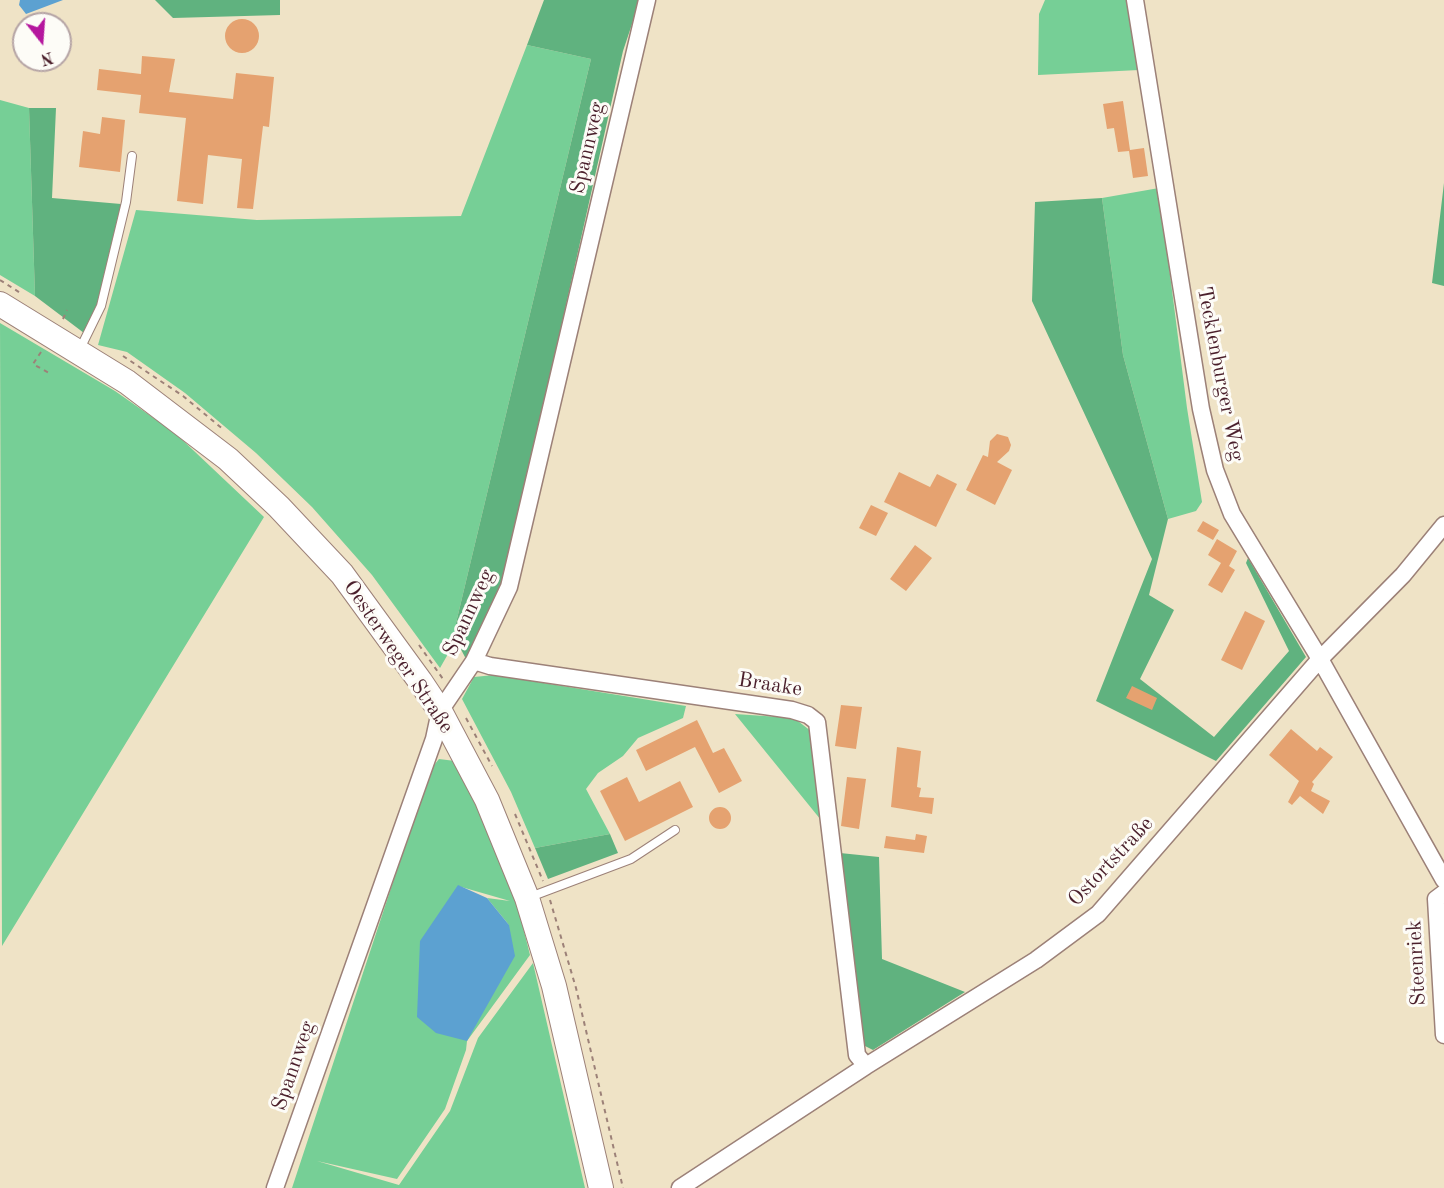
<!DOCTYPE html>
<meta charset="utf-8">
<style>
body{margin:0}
#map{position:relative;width:1444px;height:1188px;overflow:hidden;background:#efe3c6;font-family:"Old Standard TT",serif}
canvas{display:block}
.north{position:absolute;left:12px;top:12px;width:60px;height:60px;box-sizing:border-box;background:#fdfcf7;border:2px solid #b5a4a5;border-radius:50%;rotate:163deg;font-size:16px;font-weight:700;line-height:24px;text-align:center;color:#4a1f2b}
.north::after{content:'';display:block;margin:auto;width:21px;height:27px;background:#b5179e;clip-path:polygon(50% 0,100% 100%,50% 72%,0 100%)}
</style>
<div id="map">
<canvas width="1444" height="1188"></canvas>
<div class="north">N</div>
</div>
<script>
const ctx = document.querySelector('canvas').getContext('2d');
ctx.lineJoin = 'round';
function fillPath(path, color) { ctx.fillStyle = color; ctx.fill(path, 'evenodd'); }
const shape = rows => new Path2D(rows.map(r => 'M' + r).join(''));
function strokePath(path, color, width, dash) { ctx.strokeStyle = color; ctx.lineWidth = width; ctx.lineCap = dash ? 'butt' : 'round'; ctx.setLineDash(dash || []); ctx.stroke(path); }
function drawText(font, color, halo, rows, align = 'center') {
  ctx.font = font + ' "Old Standard TT",serif'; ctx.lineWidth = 6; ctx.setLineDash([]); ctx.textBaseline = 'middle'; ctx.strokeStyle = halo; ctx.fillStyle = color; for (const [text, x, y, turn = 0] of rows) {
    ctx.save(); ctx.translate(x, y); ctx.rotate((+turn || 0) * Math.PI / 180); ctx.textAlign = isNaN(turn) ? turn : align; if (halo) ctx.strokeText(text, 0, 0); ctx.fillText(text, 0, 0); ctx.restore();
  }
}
const green = shape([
 [1045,0,1127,0,1139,70,1038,75,1039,14],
 [527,45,591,59,456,623,456,640,440,668,372,575,312,507,256,453,185,393,127,352,98,345,136,210,257,220,461,216],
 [0,100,29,108,35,296,0,275],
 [1159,188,1187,408,1202,502,1196,511,1168,519,1123,355,1102,198],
 [0,323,115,391,175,433,264,517,2,946],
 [494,675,686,706,683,718,638,738,623,756,598,773,586,789,610,834,535,848,511,792,462,699,474,677],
 [735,714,794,718,816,735,825,825],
 [439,759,455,761,492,836,517,903,530,955,467,1041,466,1050,445,1109,397,1179,317,1161,399,1185,450,1111,478,1038,533,963,585,1188,292,1188,430,770],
 [458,886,510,901,487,898,509,925]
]);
const forest = shape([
 [155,0,280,0,280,15,173,18],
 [544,0,640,0,623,51,503,586,466,659,456,640,456,623,591,59,527,45],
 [29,108,56,108,52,198,121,204,97,304,84,333,35,296],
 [1444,183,1444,286,1432,283],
 [1102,198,1123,355,1168,519,1149,595,1174,610,1140,679,1214,737,1289,651,1246,563,1248,558,1306,657,1216,761,1096,701,1152,559,1032,301,1035,202],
 [610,834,618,853,548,879,535,848],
 [840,853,879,857,882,959,965,992,873,1050,861,1044]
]);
const water = shape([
 [20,0,63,0,26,14,19,5],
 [458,885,487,898,509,925,515,956,467,1041,436,1033,417,1017,420,941]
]);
const building = shape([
 '225 36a17 17 0 1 1 34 0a17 17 0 1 1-34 0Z',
 [142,56,175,59,169,92,233,99,236,73,274,77,269,127,263,126,253,209,237,208,242,159,208,155,203,204,177,201,186,118,139,113,141,95,97,90,99,69,141,74],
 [1123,101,1130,150,1144,148,1148,176,1133,178,1129,151,1118,152,1114,128,1107,129,1103,104],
 [102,117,125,120,120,172,79,167,83,131,100,134],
 [997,434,1008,437,1011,445,1009,451,997,462,1012,470,995,505,966,490,983,455,988,457,990,441],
 [899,472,930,487,937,474,957,484,936,527,884,502],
 [871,505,888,513,876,536,859,528],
 [1203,521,1219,530,1213,540,1197,531],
 [1217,539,1237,551,1229,566,1235,570,1222,593,1208,585,1221,563,1208,555],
 [915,545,932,558,906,591,890,579],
 [1245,611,1265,621,1242,670,1221,660],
 [1132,686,1157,698,1152,710,1126,698],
 [841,705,862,707,856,749,835,746],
 [697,720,713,753,724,748,742,781,719,793,695,747,646,771,636,750],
 [1291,729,1317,751,1320,747,1333,757,1312,782,1314,784,1311,791,1330,801,1323,814,1300,796,1292,805,1288,802,1299,781,1269,755],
 [897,747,921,751,917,787,921,788,919,797,934,798,932,814,891,807],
 [627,777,639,802,680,781,693,807,625,841,600,791],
 [847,777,866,779,859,829,841,826],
 '709 818a11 11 0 1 1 22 0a11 11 0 1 1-22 0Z',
 [916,834,927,836,924,853,884,848,886,836,915,840]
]);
const path = shape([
 [0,280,22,294],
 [63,319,67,310],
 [41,352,33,364,49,373],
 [123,356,183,396,224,430],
 [419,645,443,679],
 [466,718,492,766],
 [515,814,543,881],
 [550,900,576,988,623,1188]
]);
const lane = shape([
 [79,351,101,306,126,202,132,156],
 [530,897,631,859,675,830]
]);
const street = shape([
 [1135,0,1201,409,1215,470,1232,514,1320,659,1444,880],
 [474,661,490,666,792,710,808,715,817,722,857,1055,866,1066],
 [1444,893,1436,899,1444,1035],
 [275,1188,434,739,440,711,474,661,509,587,647,0],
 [680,1188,866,1066,1036,960,1098,914,1320,659,1403,575,1444,525]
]);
const secondary = shape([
 [0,304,127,382,228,459,279,507,342,574,420,681,440,711,487,800,527,898,554,986,601,1188]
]);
const streetNames = [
 ["Spannweg",588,148,-77],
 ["Tecklenburger Weg",1220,374,79],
 ["Spannweg",469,613,-65],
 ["Oesterweger Straße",398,657,56],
 ["Braake",770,685,9],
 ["Ostortstraße",1111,862,-47],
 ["Steenriek",1417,963,-93],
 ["Spannweg",294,1066,-71]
];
fillPath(green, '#76cf96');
fillPath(forest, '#60b27f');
fillPath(water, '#5ca1d1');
fillPath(building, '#e5a270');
strokePath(lane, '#9c8178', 10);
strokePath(street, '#9c8178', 19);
strokePath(secondary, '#9c8178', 26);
strokePath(path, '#9c8178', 2, [4.5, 4.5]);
strokePath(lane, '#fff', 8);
strokePath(street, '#fff', 16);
strokePath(secondary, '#fff', 24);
drawText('21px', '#4a1f2b', '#fdfcf7', streetNames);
</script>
